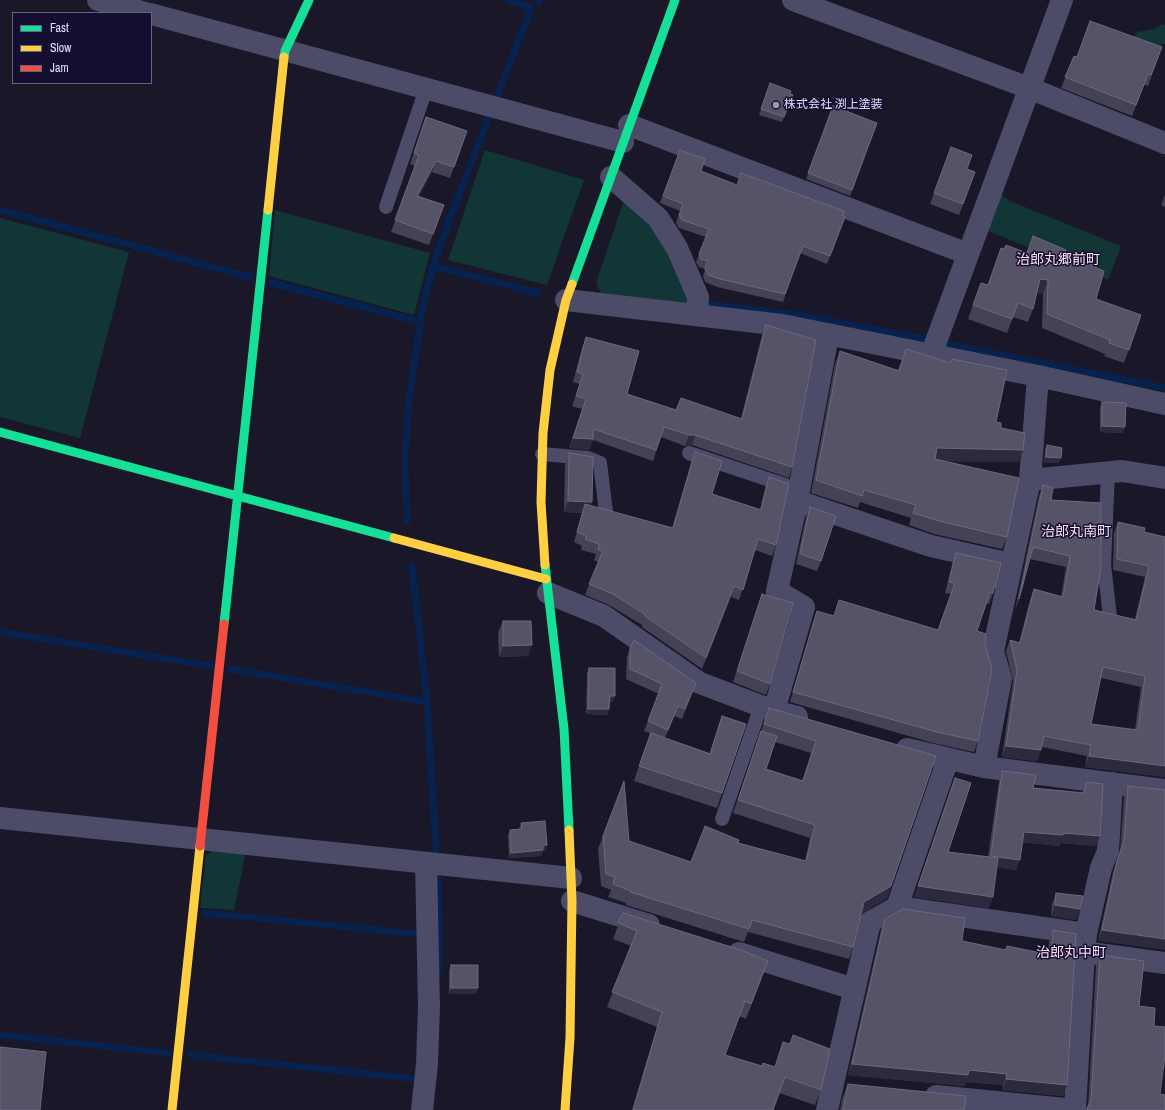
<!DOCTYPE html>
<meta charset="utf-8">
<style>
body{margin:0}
#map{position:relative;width:1165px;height:1110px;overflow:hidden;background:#191728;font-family:"Archivo Narrow",sans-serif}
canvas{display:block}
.legend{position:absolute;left:12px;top:12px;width:140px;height:72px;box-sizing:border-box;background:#140f30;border:1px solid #666283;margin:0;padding:5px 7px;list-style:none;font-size:12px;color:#e1deff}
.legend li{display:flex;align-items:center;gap:8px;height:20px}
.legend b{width:20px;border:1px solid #666283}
</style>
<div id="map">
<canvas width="1165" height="1110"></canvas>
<ul class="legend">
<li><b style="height:5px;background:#16e098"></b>Fast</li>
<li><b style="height:5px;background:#ffcf43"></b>Slow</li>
<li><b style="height:5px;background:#f24e42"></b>Jam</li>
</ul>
</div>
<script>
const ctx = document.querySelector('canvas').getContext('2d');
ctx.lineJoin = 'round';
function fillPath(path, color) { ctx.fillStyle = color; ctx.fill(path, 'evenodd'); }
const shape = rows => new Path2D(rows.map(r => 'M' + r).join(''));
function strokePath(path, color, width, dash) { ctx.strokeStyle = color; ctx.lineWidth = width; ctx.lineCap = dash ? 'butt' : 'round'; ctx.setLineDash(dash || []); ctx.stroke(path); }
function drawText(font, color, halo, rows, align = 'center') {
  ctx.font = font + ' "Archivo Narrow","Noto Sans JP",sans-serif'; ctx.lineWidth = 3; ctx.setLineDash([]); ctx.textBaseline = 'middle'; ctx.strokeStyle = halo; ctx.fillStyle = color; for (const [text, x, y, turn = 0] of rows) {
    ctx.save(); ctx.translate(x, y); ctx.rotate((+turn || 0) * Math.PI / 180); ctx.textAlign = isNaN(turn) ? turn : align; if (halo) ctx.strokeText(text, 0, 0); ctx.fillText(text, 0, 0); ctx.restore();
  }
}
const green = shape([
 [1163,24,1165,25,1165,44,1154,46,1134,37,1137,32,1151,30],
 [485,150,584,180,547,285,448,260],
 [1001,194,1010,201,1121,246,1108,280,986,230],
 [629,200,652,220,690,301,686,303,603,297,596,283,623,203],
 [275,210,430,253,414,315,269,276],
 [0,218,129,252,80,438,0,417],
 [217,848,246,851,234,910,200,908,206,855]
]);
const stream = shape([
 [539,2,539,0],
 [498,94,531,8,508,0],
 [0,210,250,277],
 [433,266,538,293],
 [272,283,420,322],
 [706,304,798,315,924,339],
 [946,344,1165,388],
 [407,521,405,460,409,398,423,304,433,266,450,218,489,117],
 [412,566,427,702,436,850],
 [0,632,211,666],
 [230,669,427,702],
 [438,877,439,970],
 [205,913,419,934],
 [0,1035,168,1053],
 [191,1055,417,1079]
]);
const lane = shape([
 [386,207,426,89],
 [689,453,785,485],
 [542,454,588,458,600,463,606,512],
 [1108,472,1104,565,1110,617],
 [722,819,761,706]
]);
const street = shape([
 [98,0,146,13],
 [793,0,1029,88,1165,143],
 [151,14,623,142],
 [629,125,968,254],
 [611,177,658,218,677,248,698,297,697,315],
 [566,300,782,325,1038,376,1165,404],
 [931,355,1062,0],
 [1030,480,1122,471,1165,478],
 [797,501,931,546,1011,564],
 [548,593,604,616,700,683,774,711,797,717],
 [774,711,804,607,777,591,797,501,828,335],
 [907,749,984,767,1165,790],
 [984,767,1001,679,993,651,1030,480,1038,376],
 [0,818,571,878],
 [572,901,649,925],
 [897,907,948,759],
 [1086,934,1101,868,1108,851,1112,783],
 [739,953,854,989],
 [936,1096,1075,1110],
 [422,1110,427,1064,429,1007,426,863],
 [827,1110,870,922,897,907,1086,934,1084,952,1165,963],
 [1075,1110,1084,952]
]);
const fast = shape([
 [284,57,285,51,309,0],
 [572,284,675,0],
 [0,432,394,538],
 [545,565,564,729,569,830],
 [224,624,268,210]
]);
const slow = shape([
 [268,210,284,57],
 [394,538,546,579],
 [545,565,541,502,543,433,550,370,566,300,572,284],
 [172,1110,200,846],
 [565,1110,570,1038,572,901,569,830]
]);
const jam = shape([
 [200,846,224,624]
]);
const wall = shape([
 [1162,47,1148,86,1144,85,1132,116,1061,88,1074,56,1077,57],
 [770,83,793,95,782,122,759,115],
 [833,106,877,123,850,196,806,179],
 [426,117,467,131,450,178,432,172,419,196,444,205,429,245,391,232,415,166,410,164],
 [951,147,967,169,975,172,959,215,930,204],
 [680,150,701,171,737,185,845,217,827,264,800,253,783,302,717,287,705,282,703,276,705,269,699,267,696,262,706,237,679,228,676,223,680,211,660,203],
 [1165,195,1165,207,1161,205],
 [1004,249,1027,253,1065,253,1096,299,1141,315,1124,363,1104,356,1105,354,1042,328,1043,294,1037,293,1033,309,1028,322,1013,317,1007,333,968,319,981,283,988,285],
 [766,325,792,467,789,478,692,445,685,446,661,437,653,461,593,440,589,450,569,448,582,409,572,406,580,384,573,382,582,348,586,337,627,394,676,410,741,418,762,335],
 [906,349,996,422,1001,428,1019,462,943,461,1007,537,1002,549,934,534,909,525,911,518,860,502,858,508,811,493,835,364,840,351,898,370],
 [1102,402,1123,433,1100,432,1100,408],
 [1047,445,1061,458,1058,463,1044,463,1045,450],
 [695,452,712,494,760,509,765,488,769,477,776,545,772,556,755,550,739,600,731,597,702,669,642,627,642,625,609,605,585,595,598,562,594,560,596,554,581,550,582,546,574,542,582,513,564,512,565,465,569,453,591,506,672,528,691,463],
 [1043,485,1051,500,1094,610,1135,619,1145,577,1113,570,1114,533,1118,522,1144,532,1165,537,1165,777,1085,767,1087,756,1042,747,1037,761,1002,757,1013,681,1006,651,1010,640,1019,643,1030,600,1034,589,1061,597,1066,567,1030,559,1019,599,1015,610,1039,496],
 [1101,678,1141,687,1135,730,1091,724],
 [810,507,821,561,817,571,796,564,806,517],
 [956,553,995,588,991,599,989,604,986,603,977,631,978,741,974,752,933,743,790,702,813,622,817,611,833,616,938,630,951,594,945,593,952,564],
 [762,594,770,684,766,695,733,682],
 [503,621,532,645,528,656,499,657,498,632],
 [630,648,696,683,682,719,674,716,665,738,710,753,722,716,722,793,717,808,634,781,650,733,644,731,659,694,626,679,627,657],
 [589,668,613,702,609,702,609,709,607,715,586,714,587,673],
 [769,708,936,756,887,898,861,914,853,947,849,959,748,932,744,942,626,905,626,903,608,897,611,890,601,886,598,849,603,836,629,841,691,862,738,843,805,861,810,838,733,813],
 [775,742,811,753,802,781,766,769],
 [1002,771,1033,788,1082,793,1086,782,1096,846,1060,843,1059,846,1022,842,1016,870,997,867,989,908,914,897,955,778,948,852,988,857,999,781],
 [1128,786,1165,790,1098,941,1113,872,1120,852,1124,797],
 [521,823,547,845,545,851,543,851,541,856,509,858,508,835,510,830,519,829],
 [1056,893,1080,909,1076,920,1051,916,1052,904],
 [623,913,762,977,746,1019,739,1016,725,1055,821,1090,815,1105,779,1093,773,1110,632,1110,657,1027,607,1007,631,946,613,939],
 [885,919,962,941,1005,950,1007,946,1048,954,1049,941,1053,930,1067,1085,1063,1096,1002,1090,1003,1085,966,1082,964,1086,848,1075,881,930],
 [1100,955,1139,1006,1154,1026,1163,1066,1160,1094,1165,1110,1086,1110,1088,1107,1096,966],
 [451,965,478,988,476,994,449,994,449,971],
 [848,1084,964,1110,840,1110,842,1099]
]);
const shadedWall = shape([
 [436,161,432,172,413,207,417,196],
 [1040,279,1048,280,1043,294,1035,293],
 [1102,426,1125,427,1123,433,1100,432],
 [689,435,695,435,692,445,685,446],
 [573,438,593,439,589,450,569,448],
 [937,448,1023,450,1019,462,932,461],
 [1046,457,1061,458,1058,463,1044,463],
 [568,501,592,502,588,513,585,504,582,513,564,512],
 [734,586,731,597,702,669,706,658],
 [532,645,528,656,499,657,503,646],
 [610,696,615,696,613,702,608,702],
 [588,709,609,709,607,715,586,714],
 [1006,746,1041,750,1037,761,1002,757],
 [1089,756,1165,766,1165,777,1085,767],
 [1024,832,1063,833,1100,836,1096,846,1060,843,1059,846,1020,842],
 [543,845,547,845,545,851,543,851,541,856,509,858,511,853],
 [991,856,1020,860,1016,870,987,866],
 [891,886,887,898,860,915,864,902],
 [918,886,993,897,989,908,914,897],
 [1055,905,1080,909,1076,920,1051,916],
 [1102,930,1165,939,1165,950,1098,941],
 [451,988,478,988,476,994,449,994],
 [1165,1055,1165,1067,1161,1066],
 [852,1064,969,1070,1007,1074,1003,1085,966,1082,964,1086,848,1075],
 [1006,1079,1067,1085,1063,1096,1002,1090]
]);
const building = shape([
 [1090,21,1162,47,1151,75,1148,74,1136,105,1065,77,1074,56,1077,57,1090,21],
 [770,83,791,91,790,94,793,95,784,117,761,109,770,83],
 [833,106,877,123,852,190,808,173,833,106],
 [426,117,467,131,454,167,436,161,417,196,444,205,433,234,395,220,419,155,414,153,426,117],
 [951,147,972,155,967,169,975,172,963,204,934,193,951,147],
 [680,150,705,159,701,171,737,185,741,173,844,211,843,215,845,217,830,256,803,246,785,294,720,279,708,275,705,268,708,261,701,259,699,254,709,229,682,220,679,215,683,204,663,196,680,150],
 [1033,236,1066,250,1065,253,1096,266,1096,268,1104,271,1096,299,1141,315,1129,350,1109,343,1110,340,1047,314,1048,280,1040,279,1033,309,1018,303,1012,319,973,305,981,283,988,285,1001,248,1004,249,1006,245,1027,253,1033,236],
 [766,325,816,340,792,467,695,435,689,435,664,427,656,450,593,429,593,439,573,438,586,399,576,396,583,374,577,372,586,337,639,351,627,394,676,410,681,398,742,419,766,325],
 [906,349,951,363,952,359,1007,370,996,422,1001,423,1001,428,1025,433,1023,450,937,448,935,459,1019,478,1007,537,939,521,913,513,916,505,864,490,862,496,816,480,840,351,899,371,906,349],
 [1102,402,1126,403,1125,427,1102,426,1102,402],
 [1047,445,1062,448,1061,458,1046,457,1047,445],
 [695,452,722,461,712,494,761,510,769,477,789,484,776,545,758,539,743,590,734,586,706,658,645,616,646,615,613,594,589,584,603,551,598,550,599,544,585,539,586,536,577,532,585,504,673,528,695,452],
 [569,453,593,457,592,502,568,501,569,453],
 [1043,485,1053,488,1051,500,1101,503,1101,567,1094,610,1136,620,1149,566,1117,559,1118,522,1145,528,1144,532,1165,537,1165,766,1089,756,1091,745,1044,736,1041,750,1006,746,1017,670,1010,640,1020,643,1034,589,1063,597,1070,556,1033,547,1019,599,1043,485],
 [1103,667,1145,676,1138,730,1091,724,1103,667],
 [810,507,836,516,821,561,800,554,810,507],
 [956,553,1001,563,995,588,994,587,993,593,990,592,977,631,986,634,985,644,992,669,978,741,937,732,793,692,817,611,834,616,839,600,938,630,955,583,949,582,956,553],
 [762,594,793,603,770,684,737,671,762,594],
 [503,621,531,621,532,645,503,646,503,621],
 [634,640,696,683,685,709,678,706,668,730,648,721,662,684,630,669,630,648,634,640],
 [589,668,615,668,615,696,610,696,609,709,588,709,589,668],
 [769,708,936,756,891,886,864,902,853,947,752,920,749,929,630,892,631,891,613,884,615,877,606,874,603,836,624,781,629,841,691,862,705,826,739,840,738,843,806,861,815,825,738,800,761,731,777,736,766,769,803,781,816,741,764,724,769,708],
 [722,716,746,724,722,793,639,766,651,733,710,754,722,716],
 [1002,771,1036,775,1033,788,1084,793,1086,782,1103,784,1100,836,1063,833,1063,835,1024,832,1020,860,991,856,1002,771],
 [955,778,971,783,948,852,998,858,993,897,918,886,955,778],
 [1128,786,1165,790,1165,939,1102,930,1117,861,1124,841,1128,786],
 [545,821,547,845,543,845,543,850,511,853,510,830,522,829,521,823,545,821],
 [1056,893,1083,896,1080,909,1055,905,1056,893],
 [903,909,965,918,962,941,1006,950,1007,946,1051,955,1053,930,1076,934,1067,1085,1006,1079,1007,1074,969,1070,968,1075,852,1064,885,919,903,909],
 [623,913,741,950,768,961,751,1004,745,1001,725,1055,762,1066,763,1063,775,1067,783,1042,790,1044,793,1035,830,1049,821,1090,785,1077,773,1110,633,1110,662,1012,612,992,637,931,618,923,623,913],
 [1100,955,1144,961,1139,1006,1155,1008,1154,1026,1165,1027,1165,1055,1160,1094,1165,1095,1165,1110,1087,1110,1087,1108,1091,1100,1100,955],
 [451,965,478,965,478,988,451,988,451,965],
 [0,1047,46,1052,40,1110,0,1110,0,1047],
 [848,1084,966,1096,964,1110,843,1110,848,1084]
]);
const markers = [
 [776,105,4,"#9b98b4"]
];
const poiNames = [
 ["株式会社 渕上塗装",784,105]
];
const quarterNames = [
 ["治郎丸郷前町",1058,260],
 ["治郎丸南町",1076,532],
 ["治郎丸中町",1071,953]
];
fillPath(green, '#123636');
strokePath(stream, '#07224f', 7);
strokePath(lane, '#4c4c69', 14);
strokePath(street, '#4c4c69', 22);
strokePath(fast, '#16e098', 9);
strokePath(slow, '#ffcf43', 9);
strokePath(jam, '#f24e42', 9);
fillPath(wall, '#454256');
fillPath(shadedWall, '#2c2a3c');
fillPath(building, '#565368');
strokePath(building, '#6b6880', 1);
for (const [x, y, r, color] of markers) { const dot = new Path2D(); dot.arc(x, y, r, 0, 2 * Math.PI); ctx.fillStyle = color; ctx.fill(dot); strokePath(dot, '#140f30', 1.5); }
drawText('12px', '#e1deff', '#140f30', poiNames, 'left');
drawText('14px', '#ffe0f4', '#140f30', quarterNames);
</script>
